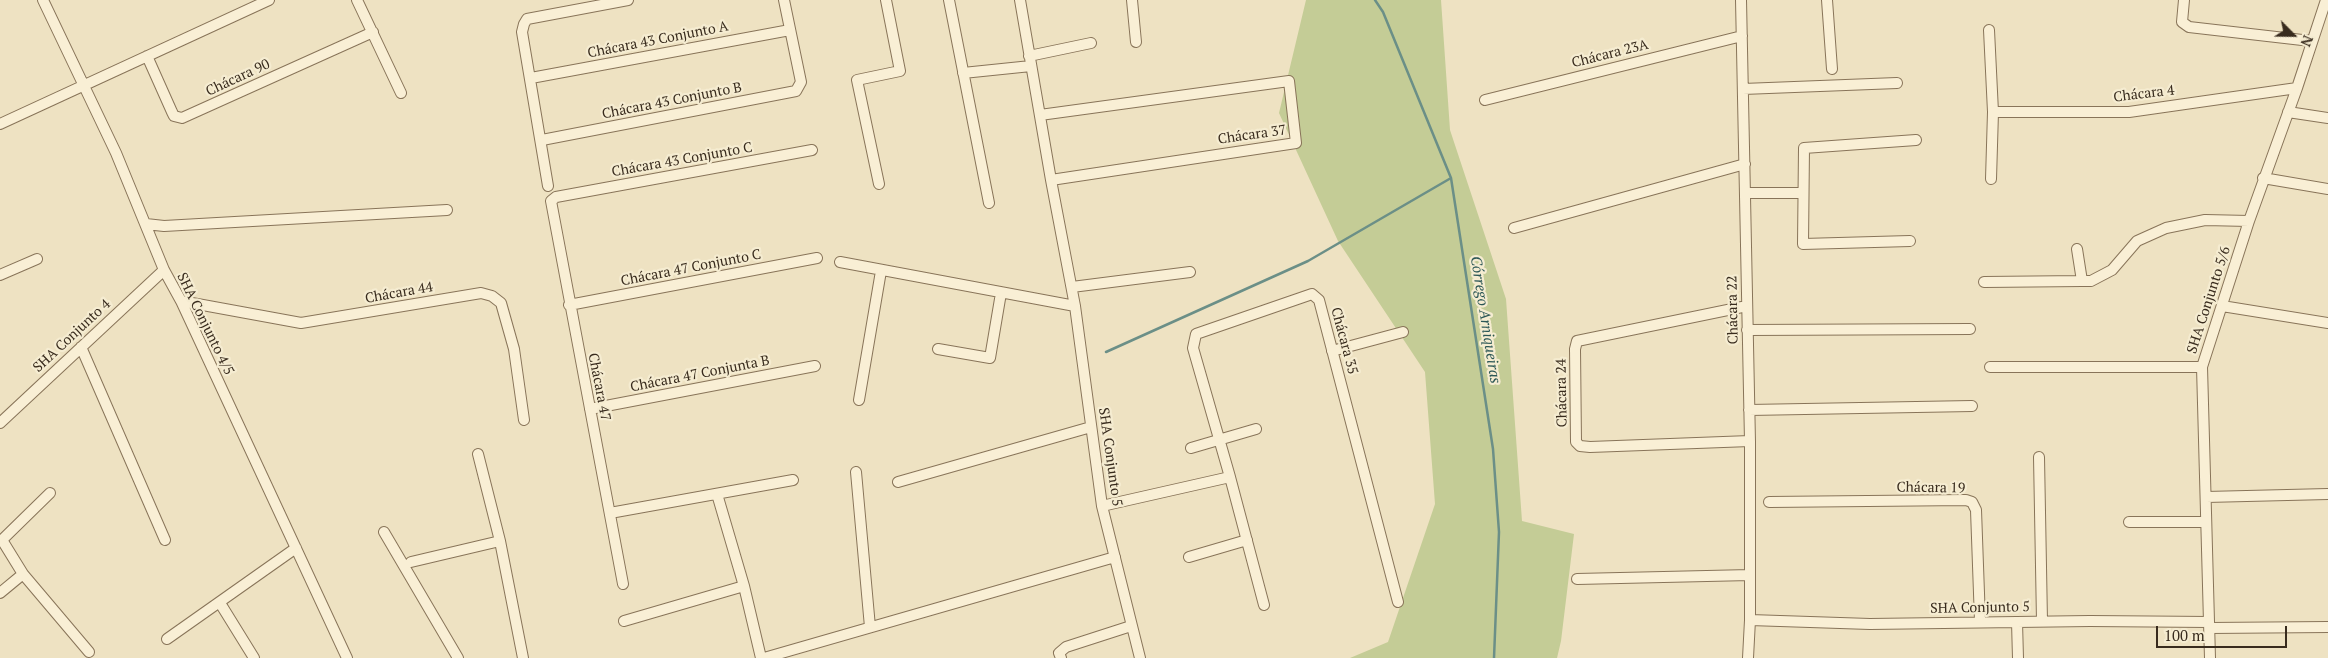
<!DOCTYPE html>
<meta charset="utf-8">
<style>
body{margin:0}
#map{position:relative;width:2328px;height:658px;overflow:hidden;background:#eee2c2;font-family:"PT Serif",serif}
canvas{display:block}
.north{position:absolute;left:2268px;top:10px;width:50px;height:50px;-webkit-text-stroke:4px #f5ecd1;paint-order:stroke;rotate:113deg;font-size:14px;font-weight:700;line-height:20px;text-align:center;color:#382b1d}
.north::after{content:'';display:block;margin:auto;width:18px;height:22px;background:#382b1d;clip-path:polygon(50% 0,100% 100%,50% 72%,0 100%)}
.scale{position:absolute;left:2156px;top:626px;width:131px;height:22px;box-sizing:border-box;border:2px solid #382b1d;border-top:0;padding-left:6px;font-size:15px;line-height:18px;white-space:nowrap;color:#382b1d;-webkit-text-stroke:4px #f5ecd1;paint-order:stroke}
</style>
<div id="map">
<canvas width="2328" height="658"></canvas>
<div class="north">N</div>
<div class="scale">100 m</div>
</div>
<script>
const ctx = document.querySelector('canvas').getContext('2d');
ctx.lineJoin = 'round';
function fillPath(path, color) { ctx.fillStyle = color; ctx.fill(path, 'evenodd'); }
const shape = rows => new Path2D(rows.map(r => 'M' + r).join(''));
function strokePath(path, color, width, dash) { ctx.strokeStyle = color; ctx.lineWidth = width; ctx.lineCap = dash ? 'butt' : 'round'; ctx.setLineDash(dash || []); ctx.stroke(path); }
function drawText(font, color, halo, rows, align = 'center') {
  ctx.font = font + ' "PT Serif",serif'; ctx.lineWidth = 4.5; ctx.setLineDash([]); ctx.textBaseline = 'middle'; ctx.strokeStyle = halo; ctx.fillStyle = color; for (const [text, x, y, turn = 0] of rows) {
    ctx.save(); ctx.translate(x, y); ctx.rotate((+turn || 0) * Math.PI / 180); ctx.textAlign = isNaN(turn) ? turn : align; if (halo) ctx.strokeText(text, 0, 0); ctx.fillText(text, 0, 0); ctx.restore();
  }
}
const green = shape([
 [1306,0,1441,0,1450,130,1506,299,1522,521,1574,534,1561,641,1557,658,1350,658,1388,642,1435,504,1425,372,1338,241,1279,113]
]);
const stream = shape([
 [1375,0,1383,12,1451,178,1493,449,1499,532,1494,658],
 [1106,352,1308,261,1451,178]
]);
const minor = shape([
 [43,0,116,153,164,270,181,301,347,658],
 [357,0,401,93],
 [949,0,989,203],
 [1020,0,1051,180,1075,306,1102,506,1140,658],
 [1132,0,1136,42],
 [1741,0,1750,441,1750,620,1748,658],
 [1827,0,1832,69],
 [2184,0,2182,22,2189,27,2311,41],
 [1989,30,1993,112],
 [147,56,172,112,174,116,182,118,373,32],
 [1029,56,1091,43],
 [963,73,1031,66],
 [531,78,790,30],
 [1743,89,1897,83],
 [1485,100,1742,36],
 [2288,112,2328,118],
 [1040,115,1289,81,1296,143,1051,180],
 [0,124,269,0],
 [542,140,796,91,801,82,784,0],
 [2263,178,2328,189],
 [1991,179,1993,112,2129,112,2297,88],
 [879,184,857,80,900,71,886,0],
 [548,186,522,32,524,24,527,19,628,0],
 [1745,193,1803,193],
 [146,224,164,226,447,210],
 [1514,228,1745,164],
 [1910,241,1803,244,1804,148,1916,140],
 [2077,249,2082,281,2091,281,2112,270,2137,241,2166,228,2205,220,2249,221],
 [840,262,1075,306],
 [0,275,37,259],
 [1984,282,2082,281],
 [1072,287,1190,272],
 [181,301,301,323,481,293,492,296,501,303,514,349,524,420],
 [569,305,817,258],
 [1747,306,1577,341,1575,349,1576,442,1580,446,1590,447,1750,441],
 [2222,306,2328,323],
 [1747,330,1970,329],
 [81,347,165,540],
 [938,349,990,358,1001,293],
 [1332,351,1403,332],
 [1990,367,2202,367],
 [859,400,881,271],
 [590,409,815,366],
 [1749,410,1972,406],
 [0,423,164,270],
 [1191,448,1256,429],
 [478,454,500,541,523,658],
 [2039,457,2042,621],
 [856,472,870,627],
 [1230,477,1264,605],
 [898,482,1091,427],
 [717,494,744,586,761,658],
 [2206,497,2328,494],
 [1769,502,1966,500,1972,502,1976,510,1980,621],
 [1102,506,1230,477,1193,348,1196,334,1312,294,1319,300,1398,602],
 [610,513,793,480],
 [2129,522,2206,522],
 [384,532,458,658],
 [1189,557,1247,540],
 [411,562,500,541],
 [23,574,2,540,50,493],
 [1577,579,1750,575],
 [623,584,551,201,556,197,812,150],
 [0,593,23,574,89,652],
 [220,603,254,658],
 [1750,620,1870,624,2090,621,2209,622],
 [624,621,744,586],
 [2017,622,2018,658],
 [2210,628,2328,627],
 [167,639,296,548],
 [764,658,1115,557],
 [1061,658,1059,653,1066,647,1131,626],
 [2210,658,2202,367,2249,221,2297,88,2326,0]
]);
const streetNames = [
 ["Chácara 43 Conjunto A",658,40,-11],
 ["Chácara 23A",1610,54,-14],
 ["Chácara 90",238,78,-25],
 ["Chácara 4",2144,94,-7],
 ["Chácara 43 Conjunto B",672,101,-11],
 ["Chácara 37",1252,135,-8],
 ["Chácara 43 Conjunto C",682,160,-10],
 ["Chácara 47 Conjunto C",691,268,-11],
 ["Chácara 44",399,293,-10],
 ["SHA Conjunto 5/6",2209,300,-72],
 ["Chácara 22",1733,310,-91],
 ["SHA Conjunto 4/5",205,324,64],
 ["SHA Conjunto 4",72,336,-43],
 ["Chácara 35",1344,341,75],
 ["Chácara 47 Conjunta B",700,374,-11],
 ["Chácara 47",599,387,79],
 ["Chácara 24",1562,393,-91],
 ["SHA Conjunto 5",1110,457,82],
 ["Chácara 19",1931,488,1],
 ["SHA Conjunto 5",1980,608,-1]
];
const waterNames = [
 ["Córrego Arniqueiras",1485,320,81]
];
fillPath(green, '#c4cc96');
strokePath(stream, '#6b8f87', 2.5);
strokePath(minor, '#887459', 12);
strokePath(minor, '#f9efd5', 10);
drawText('14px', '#382b1d', '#f5ecd1', streetNames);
drawText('italic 15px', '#2c5756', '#f5ecd1', waterNames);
</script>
